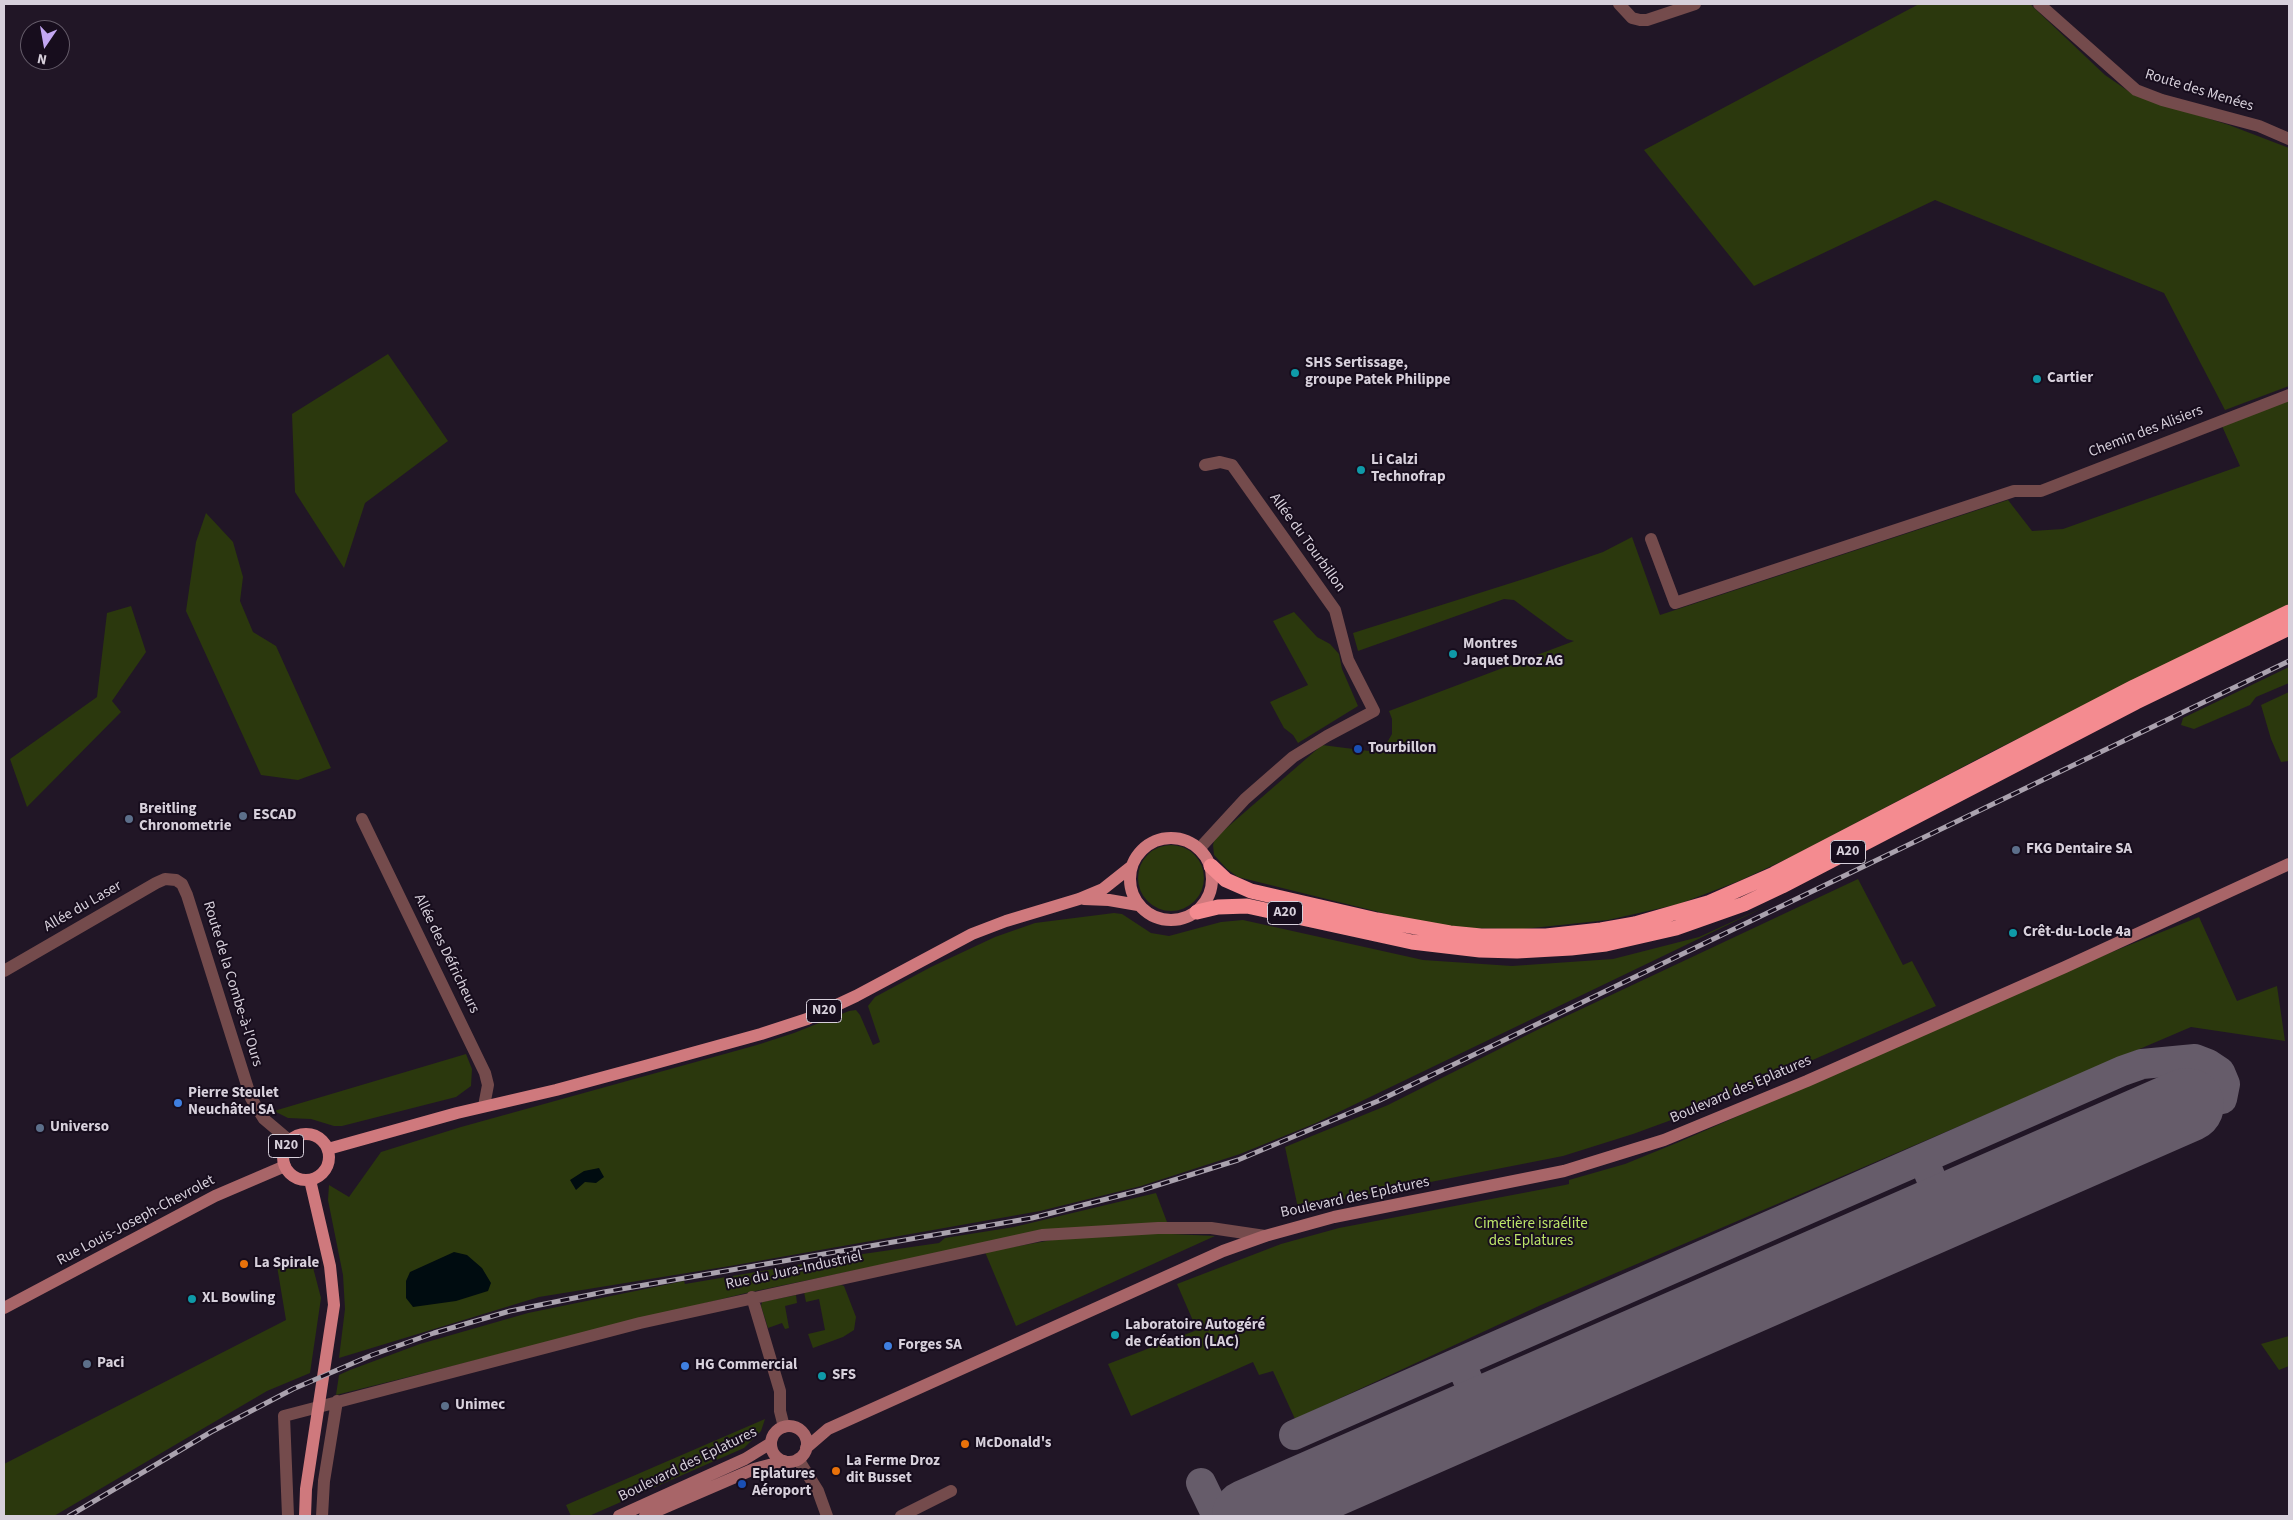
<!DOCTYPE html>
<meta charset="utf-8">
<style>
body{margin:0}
#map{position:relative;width:2293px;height:1520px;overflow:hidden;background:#211626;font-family:"Source Sans 3",sans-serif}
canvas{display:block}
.frame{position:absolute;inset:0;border:5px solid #d7d0db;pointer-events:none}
.north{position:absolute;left:20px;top:20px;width:50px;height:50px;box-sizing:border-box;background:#170d1d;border:1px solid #645b69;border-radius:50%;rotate:192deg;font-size:14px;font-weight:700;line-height:20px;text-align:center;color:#d7d0db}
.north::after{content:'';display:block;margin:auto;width:18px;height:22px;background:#c3a7f2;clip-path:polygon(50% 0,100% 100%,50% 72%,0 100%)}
</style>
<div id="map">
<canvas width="2293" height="1520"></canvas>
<div class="frame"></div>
<div class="north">N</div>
</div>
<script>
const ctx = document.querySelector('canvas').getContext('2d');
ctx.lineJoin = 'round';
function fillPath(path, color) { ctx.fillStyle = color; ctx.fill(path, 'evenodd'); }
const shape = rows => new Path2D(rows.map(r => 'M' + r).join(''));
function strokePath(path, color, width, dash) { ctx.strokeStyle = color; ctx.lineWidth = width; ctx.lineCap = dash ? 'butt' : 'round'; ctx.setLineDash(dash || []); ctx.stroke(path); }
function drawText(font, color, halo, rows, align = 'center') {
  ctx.font = font + ' "Source Sans 3",sans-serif'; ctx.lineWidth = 4; ctx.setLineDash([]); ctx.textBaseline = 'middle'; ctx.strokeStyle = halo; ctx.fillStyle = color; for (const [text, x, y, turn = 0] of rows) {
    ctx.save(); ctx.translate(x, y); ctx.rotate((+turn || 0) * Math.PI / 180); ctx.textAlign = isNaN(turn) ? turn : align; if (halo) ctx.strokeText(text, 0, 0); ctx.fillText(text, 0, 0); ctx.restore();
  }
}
const green = shape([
 [1919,4,2030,4,2105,75,2134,95,2229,125,2289,148,2289,386,2225,410,2164,293,1935,200,1754,286,1644,150],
 [388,354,448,441,365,503,344,568,295,492,292,414],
 [2289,400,2289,604,1993,751,1791,857,1739,881,1679,904,1608,920,1523,929,1455,928,1403,918,1238,877,1227,869,1214,855,1213,845,1215,838,1322,745,1377,752,1384,748,1392,734,1392,719,1389,711,1574,641,1567,639,1514,600,1504,599,1358,651,1353,633,1530,577,1603,552,1632,537,1660,615,2008,500,2032,531,2063,529,2240,466,2222,426],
 [206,513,233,542,243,577,240,601,253,632,276,646,331,768,298,780,261,775,186,611,196,542],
 [131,606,146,652,112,701,121,712,27,807,10,759,97,697,107,613],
 [1294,612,1317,637,1330,644,1339,654,1342,669,1358,706,1298,743,1293,735,1284,728,1270,702,1308,685,1273,621],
 [2289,667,2289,683,2256,697,2250,705,2194,729,2181,725,2183,718],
 [2289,692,2289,761,2281,762,2271,739,2261,705],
 '1138 878a33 33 0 1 1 66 0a33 33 0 1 1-66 0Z',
 [1858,879,1903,965,1912,961,1936,1006,1696,1111,1633,1134,1563,1156,1298,1208,1285,1147,1388,1105,1541,1028],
 [1769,905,1316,1123,1240,1154,1141,1186,1040,1211,730,1266,539,1297,339,1358,345,1309,343,1275,328,1200,329,1185,349,1197,381,1152,461,1127,757,1045,794,1033,849,1011,856,1010,860,1015,873,1045,880,1042,868,1006,875,997,931,967,995,937,1035,923,1114,913,1122,914,1151,933,1169,936,1221,922,1243,920,1423,960,1512,966,1613,959,1699,937],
 [2199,917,2237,1001,2277,986,2285,1041,2191,1027,1541,1305,1295,1419,1273,1371,1259,1375,1253,1362,1131,1416,1108,1364,1197,1330,1177,1284,1281,1244,1339,1228,1565,1185,1569,1184,1569,1180,1625,1164,1679,1142,2107,954],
 [466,1054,472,1069,471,1086,456,1097,342,1126,334,1126,311,1119,288,1118,274,1111],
 [1156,1193,1167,1222,1040,1232,746,1293,336,1395,339,1375,350,1370,420,1344,528,1313,684,1281,685,1284,856,1255,939,1243,945,1238,1014,1227],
 [1171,1231,1172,1234,1215,1236,1016,1326,985,1252,1069,1237],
 [310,1256,321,1298,310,1373,267,1391,54,1516,4,1516,4,1464,286,1320,277,1266],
 [841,1285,844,1286,856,1317,854,1330,843,1337,813,1348,808,1334,825,1330,819,1299,806,1302,804,1292],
 [796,1295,797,1303,785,1306,789,1328,785,1329,782,1323,768,1328,761,1306,762,1302],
 [2289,1336,2289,1366,2279,1370,2261,1344],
 [765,1419,761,1431,744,1448,589,1516,571,1516,566,1505]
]);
const water = shape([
 [599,1168,604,1177,596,1183,585,1182,576,1190,570,1180,584,1171],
 [454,1252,467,1255,482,1268,491,1283,488,1291,456,1301,413,1307,406,1298,406,1281,410,1272]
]);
const taxiway = shape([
 [1923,1159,1945,1211],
 [1460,1362,1483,1414],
 [1294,1435,2122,1071,2142,1064,2195,1059,2208,1064,2220,1072,2225,1084,2222,1099,2198,1101,2187,1105],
 [1201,1483,1217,1516]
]);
const runway = shape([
 [1249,1516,2187,1105]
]);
const minor = shape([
 [1619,4,1632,18,1640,20,1647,20,1695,4],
 [2039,4,2136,90,2162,100,2259,126,2289,139],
 [1651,539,1675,603,2014,491,2041,491,2289,395],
 [362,819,485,1073,488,1085,484,1106],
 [1199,849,1245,799,1293,757,1327,736,1374,711,1348,660,1335,610,1232,465,1220,462,1205,465],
 [4,971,156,883,165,879,176,880,182,884,187,895,251,1098,264,1119,290,1141],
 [752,1297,780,1391,780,1411,784,1427],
 [798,1459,818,1491,827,1516],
 [288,1516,284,1416,640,1323,1042,1235,1158,1228,1211,1228,1265,1236],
 [322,1516,324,1481,337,1401],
 [901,1516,951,1491]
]);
const secondary = shape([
 [4,1308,215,1196,285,1166],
 '771 1444a18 18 0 1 1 36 0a18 18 0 1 1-36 0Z',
 [806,1448,828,1429,1223,1251,1265,1236,1334,1217,1564,1171,1664,1140,1807,1081,2065,967,2289,864],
 [619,1516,745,1459,771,1443],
 [645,1516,754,1469,784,1461]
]);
const primary = shape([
 '1130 879a41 41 0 1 1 82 0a41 41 0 1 1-82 0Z',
 [1084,899,1109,900,1138,905],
 '283 1157a23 23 0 1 1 46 0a23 23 0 1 1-46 0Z',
 [328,1149,457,1113,556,1090,645,1066,761,1034,807,1019,856,996,972,934,1006,921,1079,899,1103,889,1132,866],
 [305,1516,306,1489,334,1305,330,1266,310,1180]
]);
const motorway = shape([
 [1211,866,1226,880,1251,891,1377,920,1450,933,1481,936,1546,936,1601,930,1635,924,1708,903,1774,874,2134,687,2289,612],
 [1197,912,1218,907,1247,906,1412,942,1480,950,1517,951,1571,948,1606,944,1676,928,1744,904,1782,886,2136,702,2289,628]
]);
const rail = shape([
 [69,1516,211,1432,293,1389,372,1355,434,1333,510,1311,604,1292,1032,1218,1142,1190,1238,1160,1378,1101,2289,661]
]);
const markers = [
 [1295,373,5,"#0f9aa8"],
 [2037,379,5,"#0f9aa8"],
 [1361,470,5,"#0f9aa8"],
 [1453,654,5,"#0f9aa8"],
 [1358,749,5,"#1a4fb4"],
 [243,816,5,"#5c6f8a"],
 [129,819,5,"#5c6f8a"],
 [2016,850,5,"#5c6f8a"],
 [2013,933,5,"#0f9aa8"],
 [178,1103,5,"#3f7fe0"],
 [40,1128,5,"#5c6f8a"],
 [244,1264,5,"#e8710a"],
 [192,1299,5,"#0f9aa8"],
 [1115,1335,5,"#0f9aa8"],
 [888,1346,5,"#3f7fe0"],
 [87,1364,5,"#5c6f8a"],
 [685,1366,5,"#3f7fe0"],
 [822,1376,5,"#0f9aa8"],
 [445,1406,5,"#5c6f8a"],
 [965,1444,5,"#e8710a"],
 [836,1471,5,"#e8710a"],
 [742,1484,5,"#1a4fb4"]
];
const shields = [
 [1848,852,35],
 [1285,913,35],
 [824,1011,35],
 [286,1146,35]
];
const shieldNames = [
 ["A20",1848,852],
 ["A20",1285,913],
 ["N20",824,1011],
 ["N20",286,1146]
];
const streetNames = [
 ["Route des Menées",2199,91,17],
 ["Chemin des Alisiers",2146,432,-21],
 ["Allée du Tourbillon",1307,543,54],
 ["Allée du Laser",83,907,-30],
 ["Allée des Défricheurs",446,954,64],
 ["Route de la Combe-à-l'Ours",232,984,73],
 ["Boulevard des Eplatures",1741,1090,-23],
 ["Boulevard des Eplatures",1355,1198,-12],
 ["Rue Louis-Joseph-Chevrolet",136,1221,-28],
 ["Rue du Jura-Industriel",794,1271,-12],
 ["Boulevard des Eplatures",688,1465,-26]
];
const poiNames = [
 ["SHS Sertissage,",1305,364],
 ["groupe Patek Philippe",1305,381],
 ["Cartier",2047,379],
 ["Li Calzi",1371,461],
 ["Technofrap",1371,478],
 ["Montres",1463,645],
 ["Jaquet Droz AG",1463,662],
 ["Tourbillon",1368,749],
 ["Breitling",139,810],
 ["Chronometrie",139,827],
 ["ESCAD",253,816],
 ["FKG Dentaire SA",2026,850],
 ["Crêt-du-Locle 4a",2023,933],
 ["Pierre Steulet",188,1094],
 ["Neuchâtel SA",188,1111],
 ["Universo",50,1128],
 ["La Spirale",254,1264],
 ["XL Bowling",202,1299],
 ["Laboratoire Autogéré",1125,1326],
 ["de Création (LAC)",1125,1343],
 ["Forges SA",898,1346],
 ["Paci",97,1364],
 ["HG Commercial",695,1366],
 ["SFS",832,1376],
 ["Unimec",455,1406],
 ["McDonald's",975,1444],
 ["La Ferme Droz",846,1462],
 ["dit Busset",846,1479],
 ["Eplatures",752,1475],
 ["Aéroport",752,1492]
];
const parkNames = [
 ["Cimetière israélite",1531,1225],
 ["des Eplatures",1531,1242]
];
fillPath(green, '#2b380d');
fillPath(water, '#000c10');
strokePath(taxiway, '#665c6a', 30);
strokePath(runway, '#665c6a', 74);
strokePath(minor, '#744b4c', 12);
strokePath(secondary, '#a86568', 12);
strokePath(primary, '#cf797d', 12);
strokePath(motorway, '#f48b90', 15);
strokePath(rail, '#aaa2ae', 5);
strokePath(rail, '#170d1d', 3, [9]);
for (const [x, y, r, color] of markers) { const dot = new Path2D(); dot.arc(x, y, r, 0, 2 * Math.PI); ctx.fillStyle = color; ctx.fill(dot); strokePath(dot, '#170d1d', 2); }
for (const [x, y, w] of shields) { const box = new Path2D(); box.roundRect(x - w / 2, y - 11.5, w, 23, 4); ctx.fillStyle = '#170d1d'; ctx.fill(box); strokePath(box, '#d7d0db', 1); }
drawText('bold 14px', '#d7d0db', null, shieldNames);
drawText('15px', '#d7d0db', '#170d1d', streetNames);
drawText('bold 15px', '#d7d0db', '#170d1d', poiNames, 'left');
drawText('15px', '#bce469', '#170d1d', parkNames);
</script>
